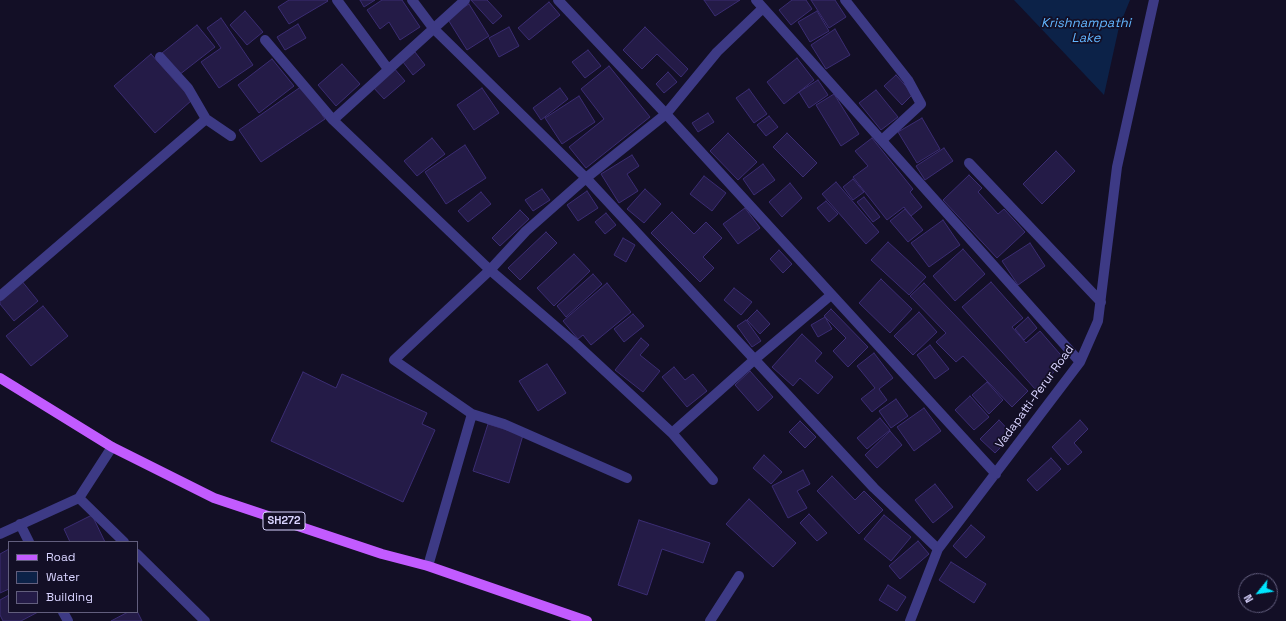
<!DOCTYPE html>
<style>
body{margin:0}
#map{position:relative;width:1286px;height:621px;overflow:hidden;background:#130f26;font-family:"Space Grotesk",sans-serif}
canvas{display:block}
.legend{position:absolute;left:8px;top:541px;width:130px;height:72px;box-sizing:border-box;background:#130f26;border:1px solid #625e7d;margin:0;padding:5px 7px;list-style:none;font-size:12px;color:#d9d4ff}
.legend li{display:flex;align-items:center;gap:8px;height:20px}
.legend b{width:20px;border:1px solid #625e7d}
.north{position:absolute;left:1238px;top:573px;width:40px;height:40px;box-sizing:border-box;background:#130f26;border:1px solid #625e7d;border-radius:50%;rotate:240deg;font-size:11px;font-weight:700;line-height:16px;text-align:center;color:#d9d4ff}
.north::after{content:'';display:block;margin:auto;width:14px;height:18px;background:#00e5ff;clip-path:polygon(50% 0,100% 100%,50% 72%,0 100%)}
</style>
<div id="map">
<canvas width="1286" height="621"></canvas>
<ul class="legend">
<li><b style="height:5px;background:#c25bff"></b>Road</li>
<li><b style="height:11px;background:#0c2248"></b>Water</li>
<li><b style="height:11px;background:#241b47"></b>Building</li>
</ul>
<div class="north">N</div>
</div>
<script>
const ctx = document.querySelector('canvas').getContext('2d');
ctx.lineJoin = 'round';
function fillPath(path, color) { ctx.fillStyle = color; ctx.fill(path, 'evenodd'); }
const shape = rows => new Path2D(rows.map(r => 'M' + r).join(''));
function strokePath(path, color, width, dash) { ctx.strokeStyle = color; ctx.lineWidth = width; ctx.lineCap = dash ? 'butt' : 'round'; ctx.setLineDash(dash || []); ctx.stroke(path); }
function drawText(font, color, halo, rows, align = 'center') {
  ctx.font = font + ' "Space Grotesk",sans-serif'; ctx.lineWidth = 3.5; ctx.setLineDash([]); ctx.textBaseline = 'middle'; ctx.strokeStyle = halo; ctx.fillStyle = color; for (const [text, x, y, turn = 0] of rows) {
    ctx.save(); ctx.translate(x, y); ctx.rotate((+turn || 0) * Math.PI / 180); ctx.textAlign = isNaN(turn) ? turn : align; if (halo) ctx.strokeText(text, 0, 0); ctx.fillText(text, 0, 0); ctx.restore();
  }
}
const water = shape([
 [1014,0,1130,0,1119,27,1104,95]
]);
const building = shape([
 [289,0,327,0,328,1,289,24,278,7,289,0],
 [360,0,375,0,364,7,360,0],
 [382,0,402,0,420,27,400,40,389,22,380,29,367,10,382,0],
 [471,0,487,0,502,16,493,24,471,0],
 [704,0,740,0,715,16,704,0],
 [792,0,806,0,812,9,791,25,779,10,792,0],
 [811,0,835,0,846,17,829,28,811,0],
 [549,2,560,15,529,40,518,28,549,2],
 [469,4,489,36,467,50,447,18,469,4],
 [245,11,263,32,247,45,230,25,245,11],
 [817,11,829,31,810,42,798,22,817,11],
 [221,18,253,65,219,88,201,62,221,48,207,28,221,18],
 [298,24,306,38,285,50,277,37,298,24],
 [197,25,215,47,179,75,162,53,197,25],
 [509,27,519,46,499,57,489,38,509,27],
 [645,27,688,69,681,77,657,54,642,69,623,50,645,27],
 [835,29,850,55,826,69,811,45,835,29],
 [588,50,601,66,585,78,572,62,588,50],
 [415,52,425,65,413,75,403,62,415,52],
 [151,54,192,100,155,133,114,86,151,54],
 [797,58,814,80,784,104,767,82,797,58],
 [272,59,294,86,259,113,238,85,272,59],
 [342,64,360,84,336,106,318,85,342,64],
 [609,66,650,117,586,168,569,147,604,119,581,89,609,66],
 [393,67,405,81,384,99,372,86,393,67],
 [668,72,677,82,664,93,656,84,668,72],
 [896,75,913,94,902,105,884,86,896,75],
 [818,80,828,95,809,108,799,92,818,80],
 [302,86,325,119,261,162,239,130,302,86],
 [482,88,499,113,474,130,457,105,482,88],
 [560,88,568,99,541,120,533,108,560,88],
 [749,89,767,114,754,123,736,98,749,89],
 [876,90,898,117,881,130,859,103,876,90],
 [834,94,859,134,841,146,816,105,834,94],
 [579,96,595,122,562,144,545,118,579,96],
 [708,113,714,122,698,132,692,123,708,113],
 [769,116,778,127,766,136,757,125,769,116],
 [922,118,940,149,917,163,898,132,922,118],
 [728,133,757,162,738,180,710,151,728,133],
 [787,133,817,163,803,177,773,147,787,133],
 [432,138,445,154,417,176,404,161,432,138],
 [872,138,913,189,910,192,922,207,911,216,904,207,887,220,853,177,868,166,855,151,872,138],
 [465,145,486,178,446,204,425,172,465,145],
 [944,148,953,161,925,180,916,166,944,148],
 [1056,151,1075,171,1042,204,1023,184,1056,151],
 [632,155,639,166,627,174,638,191,619,203,601,174,632,155],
 [763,164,775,180,754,195,743,179,763,164],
 [969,175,982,188,978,192,998,214,1004,209,1025,232,997,258,943,200,969,175],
 [704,176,726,193,712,211,690,194,704,176],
 [853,179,864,192,853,200,843,187,853,179],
 [836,182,879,232,866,244,822,194,836,182],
 [790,183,802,198,782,217,769,202,790,183],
 [542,189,550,200,533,211,525,200,542,189],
 [645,189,661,204,644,223,627,209,645,189],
 [587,191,598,208,578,221,567,205,587,191],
 [481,192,491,204,468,222,458,211,481,192],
 [864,197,880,217,873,222,857,202,864,197],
 [826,201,838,214,829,222,817,208,826,201],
 [745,208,760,228,738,244,723,224,745,208],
 [905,209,923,230,908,242,890,221,905,209],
 [520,210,529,219,500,246,492,238,520,210],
 [672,212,694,234,706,222,722,238,703,257,714,268,700,282,651,233,672,212],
 [606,213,616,225,605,234,595,222,606,213],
 [943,220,960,245,929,267,911,243,943,220],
 [546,232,557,243,520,280,508,268,546,232],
 [623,238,635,245,626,262,614,255,623,238],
 [888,242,926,277,909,295,871,260,888,242],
 [1030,243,1045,266,1018,285,1002,261,1030,243],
 [963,249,985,274,955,301,933,276,963,249],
 [779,250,792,264,783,273,770,259,779,250],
 [574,254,590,271,554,306,537,288,574,254],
 [593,274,602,284,566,317,557,306,593,274],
 [881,279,912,309,890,333,859,303,881,279],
 [21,280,38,301,14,321,0,304,0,297,21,280],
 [991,282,1023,318,1012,327,1026,343,1040,331,1066,361,1035,389,962,307,991,282],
 [607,283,631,312,591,345,583,335,578,339,563,321,607,283],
 [924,283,1028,391,1012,407,963,356,956,362,936,342,946,333,910,296,924,283],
 [734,288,752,302,741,315,724,300,734,288],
 [43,306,68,336,31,366,6,336,43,306],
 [831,309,868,347,848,367,833,351,846,338,824,316,831,309],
 [757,310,770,324,760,334,747,320,757,310],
 [919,312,937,332,913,355,894,336,919,312],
 [633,314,644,326,624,342,614,329,633,314],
 [825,317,832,329,818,337,811,325,825,317],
 [1028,317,1037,328,1024,340,1015,329,1028,317],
 [746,320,761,341,752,347,737,326,746,320],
 [802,334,822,353,815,361,833,377,818,394,800,378,793,386,772,367,802,334],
 [641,338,649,345,640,355,660,371,643,392,615,370,641,338],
 [930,345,949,369,935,379,917,355,930,345],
 [874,353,893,378,879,389,887,400,872,412,861,399,875,388,857,366,874,353],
 [547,364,566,393,538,411,519,381,547,364],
 [674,367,685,380,693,374,707,391,687,407,662,377,674,367],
 [750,371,773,397,758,411,735,385,750,371],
 [303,372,336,388,342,374,427,413,422,424,435,430,403,502,271,441,303,372],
 [987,382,1003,400,989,414,972,395,987,382],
 [970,396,989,417,974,430,955,410,970,396],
 [896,399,908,416,891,428,879,411,896,399],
 [924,408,941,431,914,451,897,427,924,408],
 [880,418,890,430,867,449,857,438,880,418],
 [999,420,1013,435,995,453,980,439,999,420],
 [1080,420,1088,429,1074,443,1082,452,1068,465,1052,447,1080,420],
 [800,421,816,437,805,448,789,432,800,421],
 [488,424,523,435,509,483,473,471,488,424],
 [890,431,902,445,877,468,865,455,890,431],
 [764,455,782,472,771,484,753,468,764,455],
 [1051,458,1061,469,1037,491,1027,480,1051,458],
 [803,470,810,484,797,491,807,508,788,518,772,486,803,470],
 [832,476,855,500,864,491,883,510,859,534,817,491,832,476],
 [935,484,953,507,933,523,915,500,935,484],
 [749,499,796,543,773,567,726,524,749,499],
 [809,514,827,533,817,541,800,523,809,514],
 [92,515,105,542,70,542,64,529,92,515],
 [884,515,911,537,891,561,864,539,884,515],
 [639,520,710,543,703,563,662,549,647,595,618,585,639,520],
 [971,525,985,537,966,558,953,546,971,525],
 [918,541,929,554,900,579,889,566,918,541],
 [9,549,9,589,0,593,0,554,9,549],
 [951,562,986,584,974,603,939,580,951,562],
 [888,585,906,597,897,611,879,600,888,585],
 [9,595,9,612,38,612,21,621,3,621,0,615,0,600,9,595],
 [137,611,142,621,111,621,128,612,137,611]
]);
const minor = shape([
 [337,0,388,69],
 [412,0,433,28,586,178,874,488,938,549],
 [465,0,333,120,490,270,576,344,672,433,754,360,831,295],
 [558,0,666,114,996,474],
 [756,0,1080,362],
 [845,0,908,80,921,104,882,140],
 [265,40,333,120],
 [160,57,188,88,206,119,231,136],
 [969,163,1101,302],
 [0,296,206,119],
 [672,433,713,480],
 [627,478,504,424,472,414,394,360,490,270,526,231,586,178,666,114,717,52,763,8],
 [79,498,124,542],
 [20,524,29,542],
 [0,534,79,498,112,447],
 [137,554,205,621],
 [428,566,472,414],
 [63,612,68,621],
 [710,621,739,576],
 [910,621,938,549,1080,362,1098,321,1117,167,1154,0]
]);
const major = shape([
 [0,378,112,447,214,498,382,554,428,566,587,621]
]);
const shields = [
 [284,521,42]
];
const shieldNames = [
 ["SH272",284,521]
];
const streetNames = [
 ["Vadapatti-Perur Road",1035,397,-54]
];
const waterNames = [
 ["Krishnampathi",1086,23],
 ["Lake",1086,38]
];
fillPath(water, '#0c2248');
fillPath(building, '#241b47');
strokePath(building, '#3b2d73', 1);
strokePath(minor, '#3d3a85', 10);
strokePath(major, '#c25bff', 10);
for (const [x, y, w] of shields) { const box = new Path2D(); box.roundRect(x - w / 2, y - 9, w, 18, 3); ctx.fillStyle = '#130f26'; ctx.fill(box); strokePath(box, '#d9d4ff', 1); }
drawText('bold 11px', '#d9d4ff', null, shieldNames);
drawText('12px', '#d9d4ff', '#130f26', streetNames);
drawText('italic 13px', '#62b6ff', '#130f26', waterNames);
</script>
